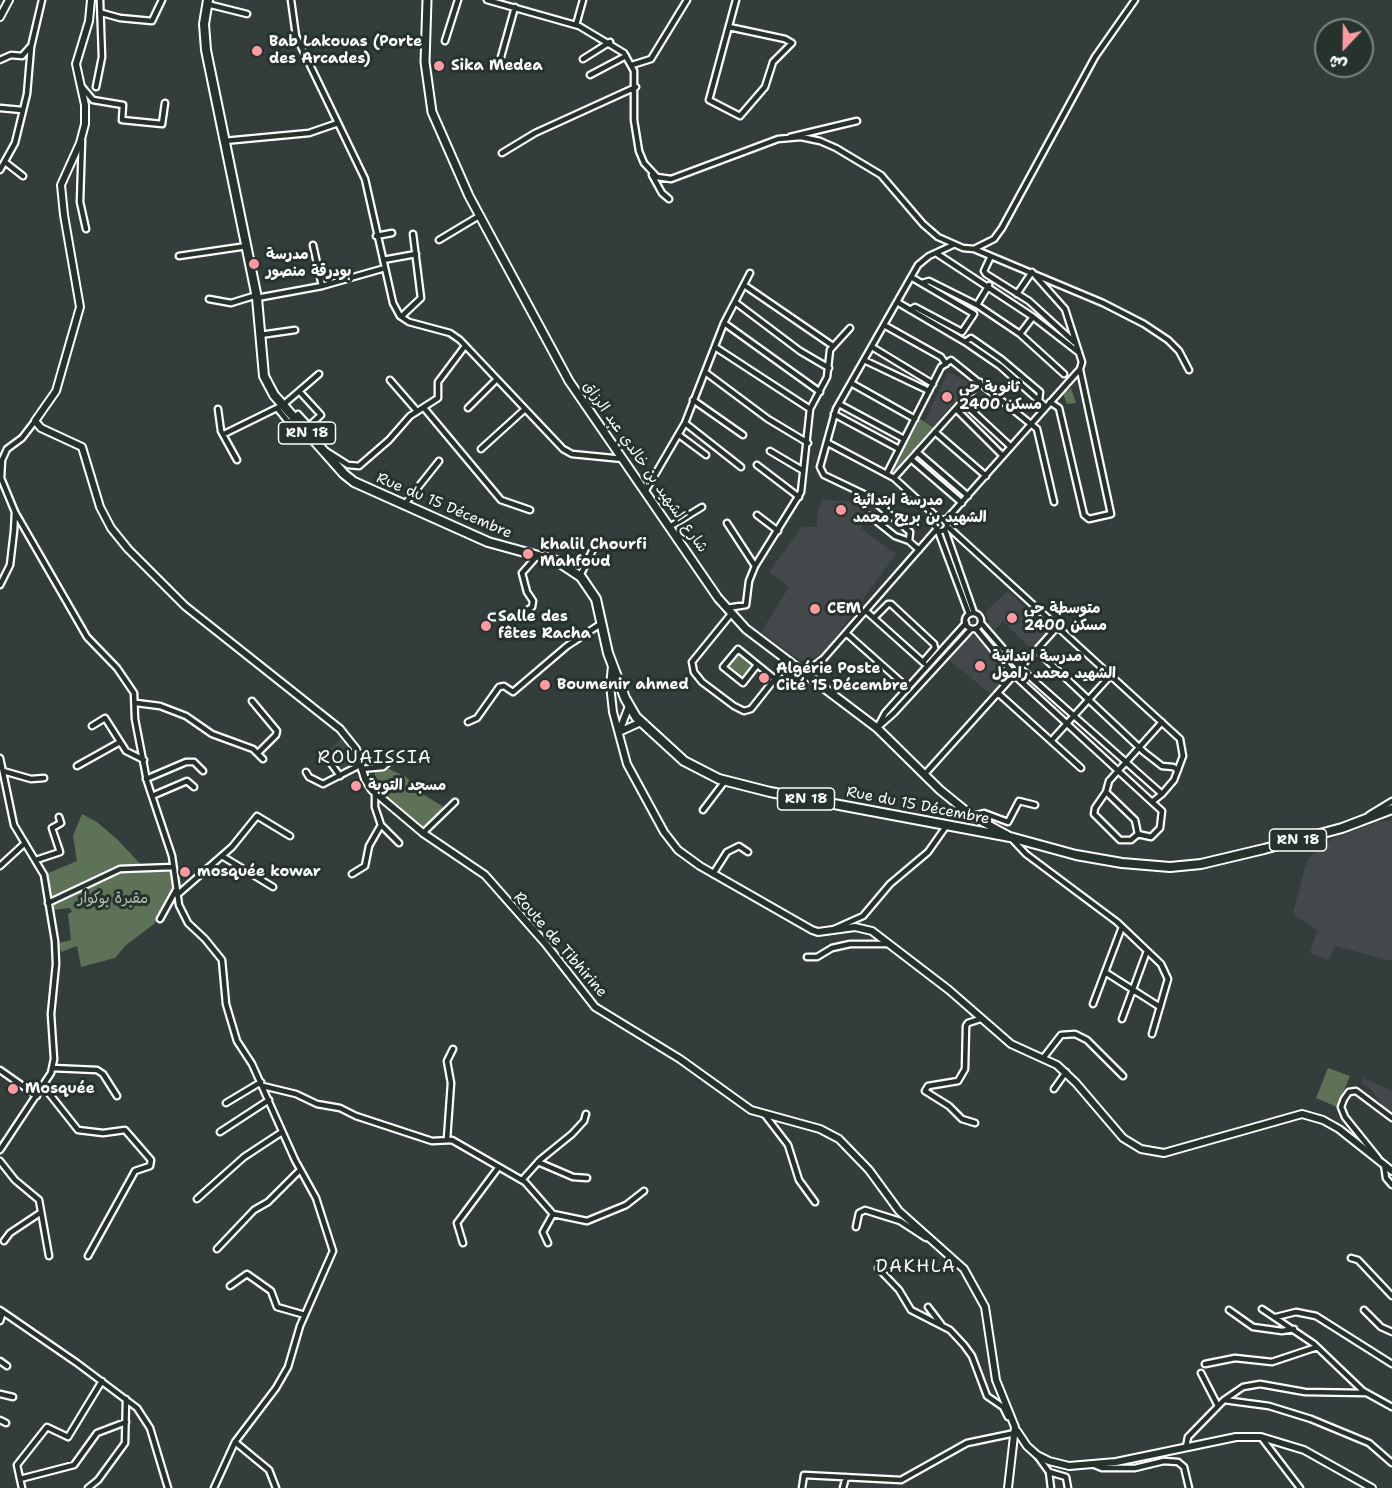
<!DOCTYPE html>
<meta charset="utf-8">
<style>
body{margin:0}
#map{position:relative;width:1392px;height:1488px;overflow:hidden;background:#333d3b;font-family:"Shantell Sans","Playpen Sans Arabic",sans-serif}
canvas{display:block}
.north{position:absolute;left:1314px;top:18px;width:60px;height:60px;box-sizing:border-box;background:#26332d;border:2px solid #7d8581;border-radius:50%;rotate:202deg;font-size:16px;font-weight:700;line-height:24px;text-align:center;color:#fff}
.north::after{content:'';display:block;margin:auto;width:21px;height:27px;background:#ff9aa2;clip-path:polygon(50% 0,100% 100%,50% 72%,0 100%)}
</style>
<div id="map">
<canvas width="1392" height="1488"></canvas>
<div class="north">ش</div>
</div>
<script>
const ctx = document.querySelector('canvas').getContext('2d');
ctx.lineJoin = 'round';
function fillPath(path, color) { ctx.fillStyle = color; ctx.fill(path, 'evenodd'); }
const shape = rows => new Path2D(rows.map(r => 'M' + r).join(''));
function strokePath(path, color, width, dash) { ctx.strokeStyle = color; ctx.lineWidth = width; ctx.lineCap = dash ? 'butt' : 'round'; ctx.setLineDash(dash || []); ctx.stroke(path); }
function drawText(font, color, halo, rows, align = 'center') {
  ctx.font = font + ' "Shantell Sans","Playpen Sans Arabic",sans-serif'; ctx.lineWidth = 6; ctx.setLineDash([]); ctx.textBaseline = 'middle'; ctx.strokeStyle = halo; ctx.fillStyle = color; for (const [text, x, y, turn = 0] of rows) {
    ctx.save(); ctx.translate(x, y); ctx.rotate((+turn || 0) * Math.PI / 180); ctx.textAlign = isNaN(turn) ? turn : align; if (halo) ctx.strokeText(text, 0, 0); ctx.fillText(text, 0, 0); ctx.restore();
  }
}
const built = shape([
 [948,372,971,383,934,426,925,421],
 [822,500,858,502,858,506,864,506,862,529,896,554,824,653,803,662,761,632,789,587,769,572,802,527,825,527,817,526,817,514],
 [1008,591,1046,628,1047,635,1031,649,1003,621,995,630,989,624,986,611],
 [969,635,977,636,1009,673,1009,679,993,696,949,660],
 [341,739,357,764,340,773,325,752],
 [1392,820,1392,961,1335,946,1329,960,1310,953,1317,931,1293,914,1307,860,1332,839,1377,822],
 [1363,1078,1392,1091,1392,1118,1370,1088,1361,1084]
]);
const green = shape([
 [1071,388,1076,403,1067,404,1063,394],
 [920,419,933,427,894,471,893,470],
 [737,653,753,667,743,679,727,666],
 [387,768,406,777,421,793,447,809,423,827,382,797,374,788,375,771],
 [82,814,97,822,117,839,145,869,170,868,174,892,154,924,126,945,115,958,81,967,77,946,61,952,59,943,71,940,68,914,72,912,70,908,53,910,46,874,77,861,73,836],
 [1328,1068,1350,1076,1337,1107,1316,1098]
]);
const minor = shape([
 [291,0,296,36,365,179,393,303,400,316,409,322,450,333,460,340,563,449,572,454,623,459],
 [487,0,579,26,624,53,634,71,634,120,639,151,644,163,657,177,671,179,778,139,801,137,820,141,836,148,881,175,923,224,938,237,963,248,974,249,994,239,1002,228,1095,57,1135,0],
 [207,4,247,14],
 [102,13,120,18,152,21,162,0],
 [576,25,583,0],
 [729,27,785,39,792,43,773,62,765,87,740,116,709,100,736,0],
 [445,41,458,0],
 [501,57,515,7],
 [583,59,610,42],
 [0,60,11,55,22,56,30,47],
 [632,65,651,59,687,0],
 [590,75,626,56],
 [82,87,93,100,123,105,122,120,162,124,165,103],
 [96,87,102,57,100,0],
 [0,108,22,110],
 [790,137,857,121],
 [82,140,80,202,86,229],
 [224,141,309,133,338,123],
 [502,153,535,133,636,87],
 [5,162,23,176],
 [0,170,15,143,27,94,31,47,42,0],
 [652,175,662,193,669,199],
 [376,236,392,233],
 [439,240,479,216],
 [313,245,322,286],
 [974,249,1103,303,1144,324,1168,340,1179,351,1189,370],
 [936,253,1033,317],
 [179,256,247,246],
 [991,256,984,271,986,274,1029,301,1074,342],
 [383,260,416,254],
 [922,283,929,281,977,305,1020,334,1064,374],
 [744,285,833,346],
 [257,298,322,286,385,268],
 [209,299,231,303,257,295],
 [735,302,800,351,829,368],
 [897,302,965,342,1000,366,1046,407],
 [977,305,989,285],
 [910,310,915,307,962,332,974,314,911,277],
 [402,316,421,298,413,234],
 [724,323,820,392],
 [884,325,941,357,946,364],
 [1020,334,1033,317,1078,352],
 [260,335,295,330],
 [965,342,971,338,1001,359,1040,392,1039,400],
 [715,347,810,409],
 [872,347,933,384],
 [864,360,929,391],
 [705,372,768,419,808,443],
 [390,380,417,411],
 [851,383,915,419],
 [299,391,321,415,310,425],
 [968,397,968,407,1011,447],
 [693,400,743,435],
 [1050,402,1059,408,1084,515,1089,519,1111,514,1080,370],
 [839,404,904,439],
 [277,408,298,434,306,432],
 [424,408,501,500,530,510],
 [468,408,496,380],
 [218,409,221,431,237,460],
 [956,409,1003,456],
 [834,414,899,449],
 [289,423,298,414,320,438,317,444],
 [685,423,741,467],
 [935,432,986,476],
 [224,434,283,405,319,374],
 [679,435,706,455],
 [828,443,894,478,940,520],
 [481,449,524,410],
 [326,451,348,465,359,466,389,440,410,416,438,398,438,382,465,346],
 [770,451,802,470],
 [917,452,968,496],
 [911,459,962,503],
 [757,465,799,497],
 [887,473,941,367,951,360,1037,429,1054,502],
 [894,478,980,382],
 [646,490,685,423,724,323,750,273],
 [404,505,439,461],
 [15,512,87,637,117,668,134,693,135,719,147,781,172,856,179,905,188,923,205,939,222,960,226,1004,237,1041,252,1064,295,1160,316,1198,333,1251,300,1326,288,1367,276,1388,235,1442,214,1488],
 [757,515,778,531],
 [870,516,895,536,909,541],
 '935 525a6 6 0 1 1 12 0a6 6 0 1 1-12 0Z',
 [945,521,1080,369,1082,362,1065,309,1032,272,1017,294],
 [727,523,755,566],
 [671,526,702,507],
 [947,526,1180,739,1183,756,1174,780,1162,794],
 [945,530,974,613],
 [938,531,969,614],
 [919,550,909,541,910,532,868,496,824,475,820,467,836,409,918,265,929,256,953,245],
 [580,576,597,541],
 [0,585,10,565,14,531,15,512,1,478,2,460,7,449,22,438,35,421],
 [727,608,746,605,749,581,755,566,801,492,810,409,827,377,830,350,850,328],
 [866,611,924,663],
 '965 621a8 8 0 1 1 16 0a8 8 0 1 1-16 0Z',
 [731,614,692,662,694,672,702,682,734,706,744,711,751,709,789,661],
 [492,617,517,617,532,607,533,601,527,592,522,573,538,555],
 [874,618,888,604,891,604,934,644,935,648,923,662],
 [966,623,885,713,877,728,894,713,971,629],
 [976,629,1014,675,1152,802,1162,794,1020,668,981,623],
 [846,633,908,688],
 [1036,650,1144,752,1162,766,1173,767,1178,770],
 [757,665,743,683,723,667,738,649,775,679],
 [805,673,824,658,937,529],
 [998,693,1081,768],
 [252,701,277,731,276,735,258,753],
 [136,703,160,706,186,716,212,734,253,749,263,759],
 [468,722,477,718,499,687,504,686,513,692,567,646,602,623],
 [92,726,105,718,126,751,144,760],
 [1051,741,1111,675],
 [325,755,340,776],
 [0,758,14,825,44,875,55,941,56,964,51,1014,54,1059,51,1073,0,1150],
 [77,766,120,742],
 [361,769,383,767,394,757],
 [3,771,31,779,44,778],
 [306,772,309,777,323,784,360,765],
 [924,775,1058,626],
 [146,779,186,762,194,762,203,771],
 [1106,792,1135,820,1138,834],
 [152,796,187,781,194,787],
 [1152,802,1162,811,1160,828,1151,837,1138,834,1131,840,1120,840,1094,814,1095,808,1106,792,1109,781,1162,722],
 [703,810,725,781],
 [1369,815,1392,801],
 [972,816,984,813,1008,822,1019,801,1035,805],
 [381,825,399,843],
 [423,833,455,802],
 [1011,838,1026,854,1117,922,1161,964,1168,979,1152,1034],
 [222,856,273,887],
 [36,860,60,852,52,828,61,823,59,817],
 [0,866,25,843],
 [352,874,365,866,369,846,381,825,375,807,375,794],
 [713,874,727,852,739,846,748,852],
 [177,895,232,847,257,816,290,836],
 [48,903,120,869,173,867],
 [160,919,176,890],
 [834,929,863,916,890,884,928,852,947,825],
 [807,957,817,957,832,948,850,944,887,944],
 [1105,972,1160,1007],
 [1093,1004,1122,927],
 [1122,1019,1147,951],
 [1044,1057,1061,1035,1075,1034,1087,1040,1123,1076],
 [52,1068,97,1070,103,1074,117,1096],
 [0,1070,37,1096],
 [263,1086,296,1094,317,1104,340,1108,356,1116,432,1141,452,1140,525,1182,553,1214,587,1221,626,1205,644,1191],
 [44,1087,78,1130,103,1133,125,1130,151,1160,150,1166,135,1171,88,1256],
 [1054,1089,1066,1072],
 [226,1103,261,1082],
 [765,1115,788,1145,799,1180,815,1202],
 [975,1123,962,1119,949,1106,925,1091,928,1086,958,1081,965,1069,966,1026,968,1023,980,1019],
 [220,1132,269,1100],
 [447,1139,451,1083,447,1061,453,1049],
 [1378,1158,1345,1117,1341,1107,1344,1099,1349,1092,1356,1091,1392,1118],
 [0,1161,15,1180,39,1200,49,1256],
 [538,1162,573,1177,587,1178],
 [1384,1164,1386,1178,1392,1185],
 [522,1180,540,1160,572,1134,584,1121,586,1114],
 [197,1199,244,1157,282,1132],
 [856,1227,859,1213,865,1210,900,1221,926,1238],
 [4,1241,10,1233,40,1213],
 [463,1243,457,1223,498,1168],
 [548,1243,543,1232,553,1214],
 [217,1249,254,1210,268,1202,300,1170],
 [1351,1258,1358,1260,1392,1296],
 [878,1268,899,1290,911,1310,950,1330,964,1345,972,1356,987,1396,1003,1407,1008,1417],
 [230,1286,247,1274,271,1291,277,1307,305,1315],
 [928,1307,941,1324],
 [1262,1309,1314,1344,1363,1391,1392,1407],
 [0,1310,77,1363,137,1408,150,1428,168,1488],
 [1229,1310,1253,1327,1282,1331,1294,1329],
 [1364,1310,1381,1327,1392,1332],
 [1276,1317,1296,1312,1316,1316,1392,1364],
 [0,1321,3,1312],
 [0,1361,7,1366],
 [1205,1364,1235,1358,1272,1362,1317,1347],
 [1201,1373,1218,1406],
 [0,1394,13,1397],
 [1224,1400,1269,1406,1311,1419,1369,1443,1392,1463],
 [0,1420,6,1423],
 [1261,1437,1300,1488],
 [235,1442,269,1470,276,1488],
 [1186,1447,1188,1437,1224,1400,1243,1387,1260,1384,1305,1392,1365,1393],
 [1036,1454,1049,1472,1051,1488],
 [1092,1464,1102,1468,1135,1468,1164,1461,1178,1462,1184,1467,1189,1488],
 [1049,1472,1066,1477,1068,1488],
 [20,1479,74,1465,97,1433,126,1422],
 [22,1488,17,1465,47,1427,68,1437,102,1381],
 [88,1488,98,1480,125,1443,126,1399],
 [802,1488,804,1475,901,1480,967,1443,1015,1433],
 [843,1488,846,1477]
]);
const tertiary = shape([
 [91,0,89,21,76,64,85,105,85,124,80,143,61,185,64,215,80,307,56,391,35,421,41,428,82,447,100,507,111,528,128,549,185,606,340,729,356,749,365,779,372,790,423,833,485,875,545,943,595,1007,680,1059,751,1110,820,1129,839,1139,869,1170,899,1211,964,1269,985,1307,996,1380,1015,1427,1008,1488],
 [0,17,9,0],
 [612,666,610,685,613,712,627,764,664,832,678,850,700,866,812,930,818,932,855,927,872,931,949,990,1011,1044,1057,1065,1076,1083,1123,1138,1141,1149,1164,1153,1302,1114,1323,1120,1339,1129,1392,1171],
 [619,732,629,706],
 [619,732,641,722],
 [1017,1431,1027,1446,1037,1455,1049,1461,1069,1466,1116,1462,1236,1437,1261,1437,1304,1450,1372,1488]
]);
const secondary = shape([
 [427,0,425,62,432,112,469,196,569,381,718,598,746,629,877,728,940,790,972,816,1007,835]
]);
const primary = shape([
 [208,0,204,24,206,50,257,298,264,376,274,395,344,474,354,482,488,542,557,561,581,577,596,599,608,653,625,698,636,717,684,761,719,779,770,792,1010,837,1076,855,1122,863,1170,867,1201,864,1264,849,1342,828,1392,809]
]);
const markers = [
 [257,51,6,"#ff9aa2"],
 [439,66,6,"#ff9aa2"],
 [254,264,6,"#ff9aa2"],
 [947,397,6,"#ff9aa2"],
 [841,510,6,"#ff9aa2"],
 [528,554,6,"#ff9aa2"],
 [815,609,6,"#ff9aa2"],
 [1012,618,6,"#ff9aa2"],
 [486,626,6,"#ff9aa2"],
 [980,666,6,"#ff9aa2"],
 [764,678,6,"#ff9aa2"],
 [545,685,6,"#ff9aa2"],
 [356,786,6,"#ff9aa2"],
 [185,872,6,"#ff9aa2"],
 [13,1089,6,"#ff9aa2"]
];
const shields = [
 [307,433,57],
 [806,799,57],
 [1298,840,57]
];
const shieldNames = [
 ["RN 18",307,433],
 ["RN 18",806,799],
 ["RN 18",1298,840]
];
const poiNames = [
 ["Bab Lakouas (Porte",269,42],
 ["des Arcades)",269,59],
 ["Sika Medea",451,66],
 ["مدرسة",266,255],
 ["بودرقة منصور",266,272],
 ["ثانوية حي",959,388],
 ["2400 مسكن",959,405],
 ["مدرسة ابتدائية",853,501],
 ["الشهيد بن بريح محمد",853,518],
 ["khalil Chourfi",540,545],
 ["Mahfoud",540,562],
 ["CEM",827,609],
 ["متوسطة حي",1024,609],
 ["2400 مسكن",1024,626],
 ["Salle des",498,617],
 ["fêtes Racha",498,634],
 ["مدرسة ابتدائية",992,657],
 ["الشهيد محمد رامول",992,674],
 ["Algérie Poste",776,669],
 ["Cité 15 Décembre",776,686],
 ["Boumenir ahmed",557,685],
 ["مسجد التوبة",368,786],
 ["mosquée kowar",197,872],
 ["Mosquée",25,1089]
];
const streetNames = [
 ["شارع الشهيد بن خالدي عبد الرزاق",645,467,55],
 ["Rue du 15 Décembre",444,506,23],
 ["Rue du 15 Décembre",918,806,11],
 ["Route de Tibhirine",560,945,49]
];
const parkNames = [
 ["مقبرة بوكوار",113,899]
];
const quarterNames = [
 ["ROUAISSIA",375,758],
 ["DAKHLA",916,1267]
];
fillPath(built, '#43494b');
fillPath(green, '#5d7256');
strokePath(minor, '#fff', 9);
strokePath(tertiary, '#fff', 10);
strokePath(secondary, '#fff', 11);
strokePath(primary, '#fff', 12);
strokePath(minor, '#26332d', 4.5);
strokePath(tertiary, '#26332d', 6);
strokePath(secondary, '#26332d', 7);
strokePath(primary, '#26332d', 8);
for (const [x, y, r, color] of markers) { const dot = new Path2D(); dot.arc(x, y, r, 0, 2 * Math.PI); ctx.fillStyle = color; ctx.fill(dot); strokePath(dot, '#26332d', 2); }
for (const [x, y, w] of shields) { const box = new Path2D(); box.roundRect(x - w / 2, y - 11, w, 22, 4.5); ctx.fillStyle = '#26332d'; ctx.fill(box); strokePath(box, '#fff', 1.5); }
drawText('bold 14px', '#fff', null, shieldNames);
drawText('bold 15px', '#fff', '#26332d', poiNames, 'left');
drawText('15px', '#fff', '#26332d', streetNames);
drawText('15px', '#b6c0b3', '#26332d', parkNames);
ctx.letterSpacing = '1.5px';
drawText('18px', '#fff', '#26332d', quarterNames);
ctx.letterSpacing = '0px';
</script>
